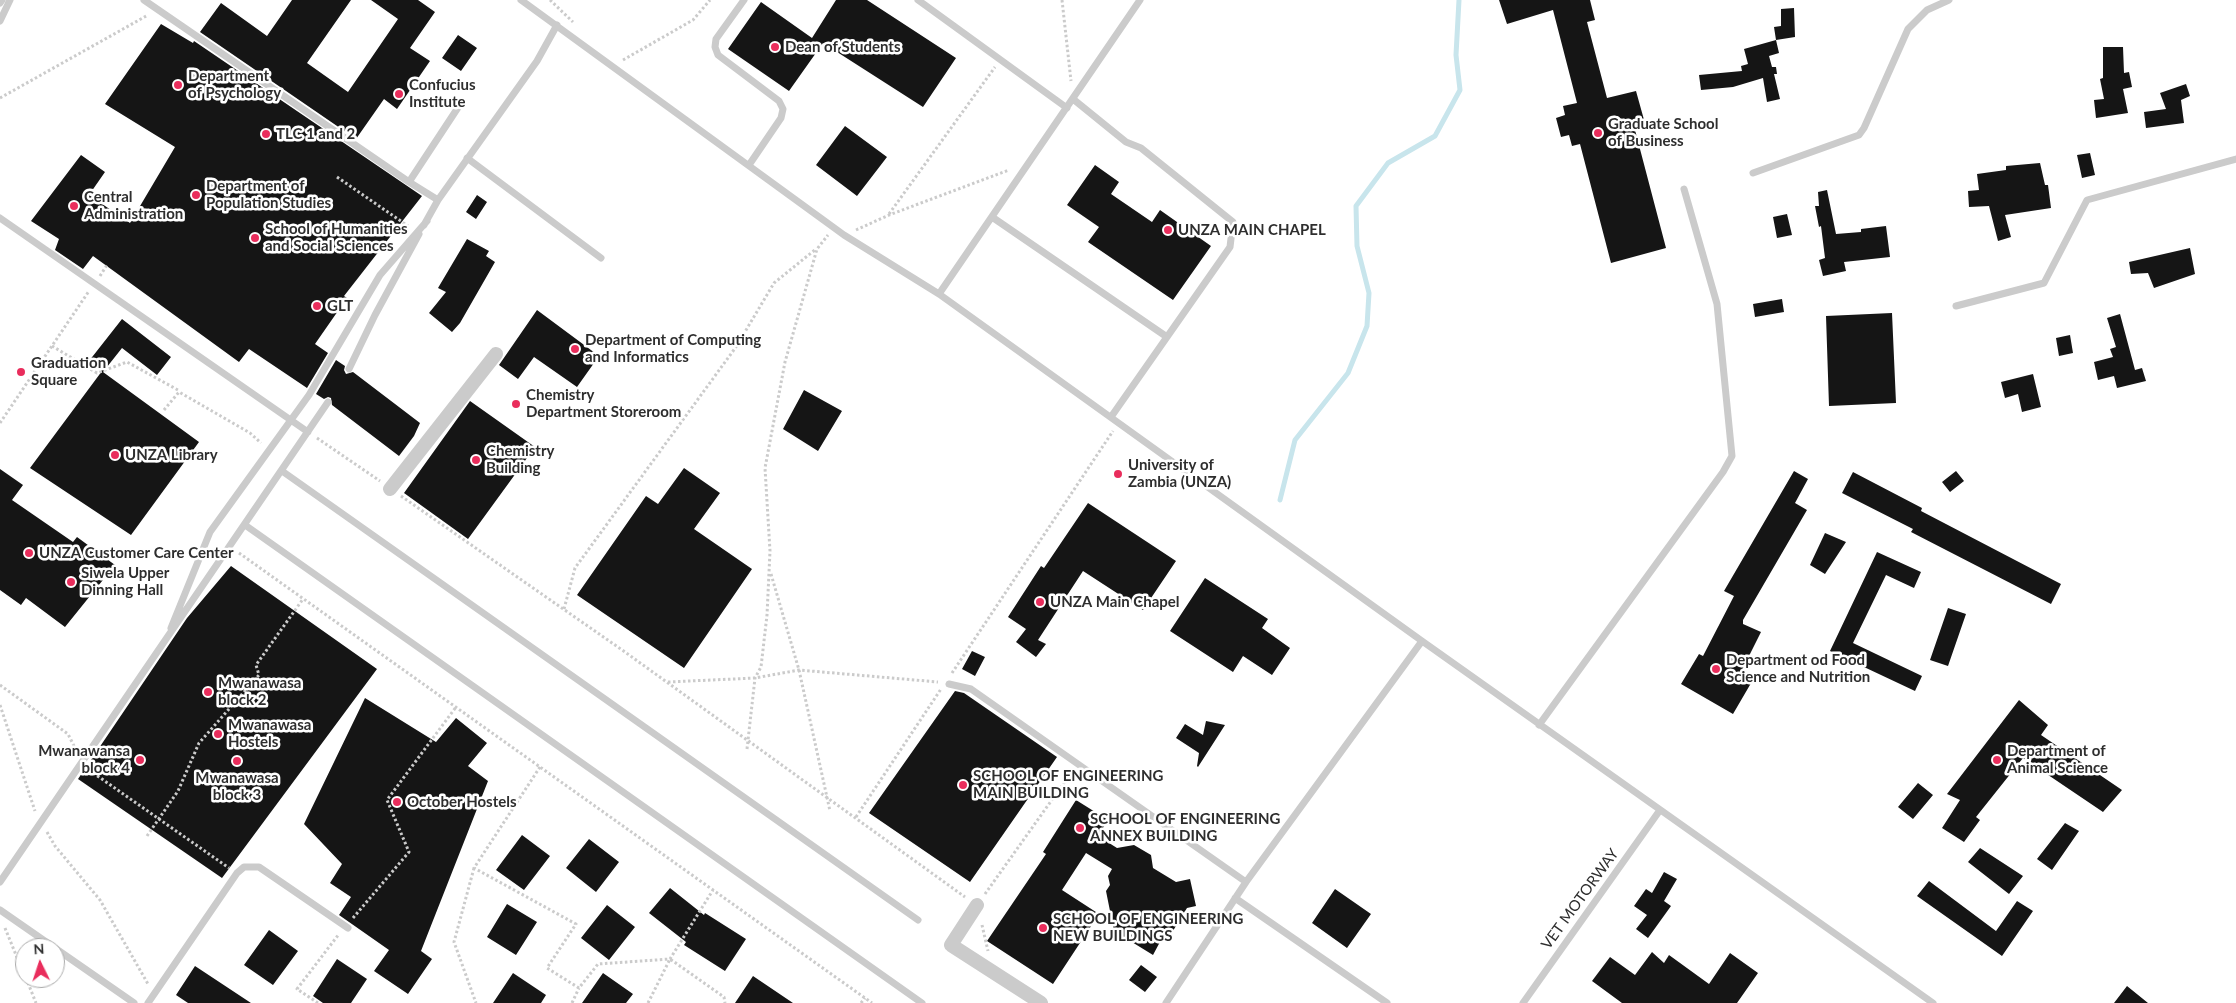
<!DOCTYPE html>
<style>
body{margin:0}
#map{position:relative;width:2236px;height:1003px;overflow:hidden;background:#fff;font-family:Lato,sans-serif}
canvas{display:block}
.north{position:absolute;left:15px;top:938px;width:50px;height:50px;box-sizing:border-box;background:#fff;border:1px solid #ababab;border-radius:50%;rotate:356deg;font-size:14px;font-weight:700;line-height:20px;text-align:center;color:#2e2e2e}
.north::after{content:'';display:block;margin:auto;width:18px;height:22px;background:#e92d5c;clip-path:polygon(50% 0,100% 100%,50% 72%,0 100%)}
</style>
<div id="map">
<canvas width="2236" height="1003"></canvas>
<div class="north">N</div>
</div>
<script>
const ctx = document.querySelector('canvas').getContext('2d');
ctx.lineJoin = 'round';
const shape = rows => new Path2D(rows.map(r => 'M' + r).join(''));
function strokePath(path, color, width, dash) { ctx.strokeStyle = color; ctx.lineWidth = width; ctx.lineCap = dash ? 'butt' : 'round'; ctx.setLineDash(dash || []); ctx.stroke(path); }
function fillPath(path, color) { ctx.fillStyle = color; ctx.fill(path, 'evenodd'); }
function drawText(font, color, halo, rows, align = 'center') {
  ctx.font = font + ' Lato,sans-serif'; ctx.lineWidth = 5; ctx.setLineDash([]); ctx.textBaseline = 'middle'; ctx.strokeStyle = halo; ctx.fillStyle = color; for (const [text, x, y, turn = 0] of rows) {
    ctx.save(); ctx.translate(x, y); ctx.rotate((+turn || 0) * Math.PI / 180); ctx.textAlign = isNaN(turn) ? turn : align; if (halo) ctx.strokeText(text, 0, 0); ctx.fillText(text, 0, 0); ctx.restore();
  }
}
const stream = shape([
 [1280,500,1295,440,1348,373,1367,326,1369,293,1357,246,1356,206,1388,163,1435,136,1460,90,1456,55,1459,0]
]);
const building = shape([
 [292,0,351,0,307,63,348,92,398,19,371,0,418,0,435,12,410,48,430,61,397,109,384,99,356,139,200,32,221,3,267,36],
 [836,0,867,0,956,58,923,107,823,43,789,91,728,49,761,2,812,38],
 [1499,0,1590,0,1595,20,1587,22,1607,98,1636,91,1646,127,1635,130,1666,248,1611,263,1580,144,1572,146,1569,135,1561,137,1556,118,1565,115,1563,106,1577,103,1553,10,1507,24],
 [1794,8,1795,37,1776,40,1774,27,1781,26,1781,9],
 [161,24,193,43,194,41,422,196,344,296,347,298,315,344,328,353,307,388,249,349,239,362,93,256,83,269,55,250,59,239,31,221,81,155,105,172,89,195,130,223,175,147,105,104],
 [458,35,477,48,461,71,442,58],
 [1776,40,1779,53,1769,56,1772,67,1776,67,1777,74,1774,74,1780,99,1767,102,1763,78,1733,87,1701,90,1699,75,1742,71,1741,66,1748,64,1744,49],
 [2103,47,2123,47,2124,73,2129,72,2132,87,2123,89,2128,113,2096,118,2094,100,2104,99,2100,79,2103,78],
 [2186,84,2190,96,2181,100,2184,123,2146,128,2144,112,2166,109,2160,93],
 [845,126,887,157,857,196,816,165],
 [2090,153,2095,175,2082,178,2077,155],
 [2040,163,2045,185,2048,185,2051,208,2005,215,2011,237,1998,241,1989,206,1969,207,1968,191,1979,190,1977,174,2006,170,2006,166],
 [1095,165,1119,182,1111,194,1152,222,1160,210,1211,246,1173,300,1088,242,1099,227,1067,205],
 [1827,190,1836,234,1861,232,1861,229,1886,226,1890,257,1844,262,1846,271,1823,276,1819,260,1825,258,1821,226,1819,227,1815,206,1819,206,1818,192],
 [477,195,487,202,476,219,466,212],
 [1787,214,1792,235,1777,238,1773,217],
 [467,239,489,251,486,256,495,262,460,323,452,332,429,313,446,292,438,288],
 [2190,248,2195,274,2154,288,2148,273,2131,274,2129,262],
 [1782,299,1784,312,1755,317,1753,304],
 [537,310,599,356,577,387,534,357,518,379,499,365],
 [1892,313,1896,403,1829,406,1826,316],
 [2120,314,2135,370,2142,368,2146,381,2117,388,2114,376,2098,380,2094,362,2113,357,2110,349,2116,347,2107,318],
 [122,319,171,357,157,375,122,348,103,372,199,442,131,535,30,468,102,371,89,361],
 [2070,335,2073,353,2059,356,2056,338],
 [336,360,345,366,344,370,346,374,353,372,420,423,414,436,399,456,332,405,331,398,328,397,324,399,316,394],
 [2033,374,2041,407,2022,412,2018,394,2005,398,2001,382],
 [804,390,842,411,818,451,783,429],
 [470,401,535,447,468,539,404,493],
 [684,468,720,493,694,529,752,569,684,668,577,595,646,496,658,504],
 [0,469,23,485,12,500,73,542,77,537,115,565,65,627,26,598,21,605,0,590],
 [1794,471,1808,479,1795,503,1807,510,1743,620,1743,624,1761,632,1741,672,1754,678,1733,714,1681,684,1699,654,1703,656,1734,596,1724,591],
 [1956,471,1964,481,1950,492,1942,482],
 [1853,472,1922,508,1921,511,2061,584,2051,604,1911,532,1913,529,1842,493],
 [1088,503,1176,561,1143,610,1083,571,1038,640,1046,644,1036,657,1016,642,1026,629,1008,617,1041,566,1044,568],
 [1825,533,1846,542,1825,574,1810,565],
 [1877,552,1921,572,1914,588,1886,575,1853,643,1922,676,1915,691,1830,651],
 [231,566,377,669,222,878,78,779,187,618],
 [1205,578,1268,619,1262,628,1290,648,1272,675,1243,656,1233,672,1170,631],
 [1948,608,1966,614,1948,666,1930,660],
 [972,651,985,657,975,676,962,669],
 [955,691,964,693,1057,757,970,882,869,813],
 [365,698,436,742,456,718,487,743,468,766,488,781,421,951,432,959,408,994,374,971,389,950,339,915,351,897,330,883,342,864,304,824],
 [2019,700,2048,725,2041,735,2122,790,2103,812,2023,758,1976,817,1980,820,1964,842,1942,828,1960,800,1947,794],
 [1206,721,1225,725,1198,767,1197,766,1199,753,1176,738,1185,724,1203,735],
 [1918,783,1933,795,1913,819,1898,807],
 [1076,800,1108,820,1098,836,1117,848,1134,845,1151,855,1153,868,1176,882,1190,879,1196,906,1187,908,1168,939,1161,940,1153,955,1114,931,1106,891,1110,885,1108,876,1112,869,1086,853,1062,890,1099,914,1053,984,987,941,1046,854,1043,852],
 [2065,823,2079,831,2052,870,2037,859],
 [522,835,550,856,524,890,496,870],
 [589,839,619,862,596,892,566,868],
 [1980,848,2023,876,2009,894,1968,862],
 [1664,872,1677,879,1664,901,1671,906,1648,938,1636,929,1647,915,1634,906,1646,889,1652,893],
 [1929,881,1996,931,2017,901,2033,911,2002,956,1917,896],
 [670,888,704,915,705,913,746,939,725,971,684,945,686,942,649,913],
 [1335,889,1371,914,1347,948,1312,923],
 [507,904,537,922,516,955,487,937],
 [607,905,635,927,609,960,581,938],
 [269,930,298,951,273,985,244,965],
 [1652,952,1664,963,1669,955,1709,984,1730,953,1758,973,1737,1003,1622,1003,1592,981,1610,957,1635,975],
 [337,959,367,979,351,1003,323,1003,313,996],
 [1141,965,1157,977,1145,992,1129,980],
 [195,966,251,1003,188,1003,176,995],
 [513,973,546,995,541,1003,493,1003],
 [603,973,633,994,626,1003,582,1003],
 [753,976,793,1003,735,1003],
 [2127,986,2148,1003,2114,1003]
]);
const path = shape([
 [550,0,573,22],
 [1062,0,1071,81],
 [623,60,693,20,710,0],
 [0,98,148,15],
 [337,177,408,226],
 [889,214,995,67],
 [856,230,889,215,1009,170],
 [100,276,107,265],
 [52,346,97,373,127,362,178,390],
 [164,410,179,392,250,433,261,443],
 [0,423,89,291],
 [317,438,380,481],
 [401,496,625,652,965,897],
 [239,553,872,1003],
 [771,574,799,670,830,811],
 [564,609,575,568,736,347,774,283,816,249],
 [952,673,1113,431],
 [668,682,755,678,799,670,938,682],
 [0,685,68,734,76,750],
 [0,705,35,811],
 [747,749,755,678,761,667,767,615,770,551,765,468,785,362,817,249,828,235],
 [540,767,474,868,576,924,547,968,579,988,598,964,670,959,713,890],
 [89,770,229,868],
 [856,817,941,689],
 [47,832,55,846,100,900,148,984],
 [147,836,178,791,199,743,259,675,256,665,303,599],
 [474,868,454,942,476,1003],
 [985,894,1071,773],
 [353,918,409,852,387,800,456,707],
 [982,925,988,951],
 [5,928,25,977],
 [26,978,36,1003],
 [318,1003,297,989,339,934],
 [572,1003,579,988],
 [648,1003,670,959,724,997,725,1003],
 [861,1003,865,998]
]);
const lane = shape([
 [144,0,409,182],
 [521,0,844,235,939,294,1422,641,1933,1003],
 [744,0,716,39,715,47,718,55,779,101,783,109,781,118,749,165],
 [918,0,1067,108],
 [0,3,2,0],
 [0,21,10,0],
 [1073,99,1126,142,1141,148,1233,222,1230,247,1111,417],
 [467,158,601,258],
 [1753,173,1859,135,1864,128,1908,29,1927,10,1949,0],
 [438,200,409,182,461,103],
 [992,217,1167,337],
 [0,218,308,432],
 [424,225,438,200,537,61,557,25],
 [939,294,1140,0],
 [1956,306,2044,283,2087,200,2236,159],
 [349,369,375,315,419,234],
 [282,471,918,920],
 [245,525,922,1003],
 [171,628,210,532,309,395,380,275,427,221],
 [949,684,971,689,1246,882],
 [1539,725,1723,472,1732,456,1717,304,1684,189],
 [0,882,328,402],
 [1235,898,1387,1003],
 [0,910,134,1003],
 [148,1003,237,873,244,867,259,867,348,928],
 [1166,1003,1246,882,1422,641],
 [1523,1003,1660,810]
]);
const street = shape([
 [390,489,496,354],
 [977,905,951,945,1041,1003]
]);
const markers = [
 [775,47,5,"#e92d5c"],
 [178,85,5,"#e92d5c"],
 [399,94,5,"#e92d5c"],
 [1598,133,5,"#e92d5c"],
 [266,134,5,"#e92d5c"],
 [196,195,5,"#e92d5c"],
 [74,206,5,"#e92d5c"],
 [1168,230,5,"#e92d5c"],
 [255,238,5,"#e92d5c"],
 [317,306,5,"#e92d5c"],
 [575,349,5,"#e92d5c"],
 [21,372,5,"#e92d5c"],
 [516,404,5,"#e92d5c"],
 [115,455,5,"#e92d5c"],
 [476,460,5,"#e92d5c"],
 [1118,474,5,"#e92d5c"],
 [29,553,5,"#e92d5c"],
 [71,582,5,"#e92d5c"],
 [1040,602,5,"#e92d5c"],
 [1716,669,5,"#e92d5c"],
 [208,692,5,"#e92d5c"],
 [218,734,5,"#e92d5c"],
 [140,760,5,"#e92d5c"],
 [1997,760,5,"#e92d5c"],
 [237,761,5,"#e92d5c"],
 [963,785,5,"#e92d5c"],
 [397,802,5,"#e92d5c"],
 [1080,828,5,"#e92d5c"],
 [1043,928,5,"#e92d5c"]
];
const poiNames = [
 ["Dean of Students",785,47],
 ["Department",188,76],
 ["of Psychology",188,93],
 ["Confucius",409,85],
 ["Institute",409,102],
 ["Graduate School",1608,124],
 ["of Business",1608,141],
 ["TLC 1 and 2",276,134],
 ["Department of",206,186],
 ["Population Studies",206,203],
 ["Central",84,197],
 ["Administration",84,214],
 ["School of Humanities",265,229],
 ["and Social Sciences",265,246],
 ["UNZA MAIN CHAPEL",1178,230],
 ["GLT",327,306],
 ["Department of Computing",585,340],
 ["and Informatics",585,357],
 ["Graduation",31,363],
 ["Square",31,380],
 ["Chemistry",526,395],
 ["Department Storeroom",526,412],
 ["Chemistry",486,451],
 ["Building",486,468],
 ["UNZA Library",125,455],
 ["University of",1128,465],
 ["Zambia (UNZA)",1128,482],
 ["UNZA Customer Care Center",39,553],
 ["Siwela Upper",81,573],
 ["Dinning Hall",81,590],
 ["UNZA Main Chapel",1050,602],
 ["Department od Food",1726,660],
 ["Science and Nutrition",1726,677],
 ["Mwanawasa",218,683],
 ["block 2",218,700],
 ["Mwanawasa",228,725],
 ["Hostels",228,742],
 ["Mwanawansa",130,751,"right"],
 ["block 4",130,768,"right"],
 ["Department of",2007,751],
 ["Animal Science",2007,768],
 ["SCHOOL OF ENGINEERING",973,776],
 ["MAIN BUILDING",973,793],
 ["Mwanawasa",237,778,"center"],
 ["block 3",237,795,"center"],
 ["October Hostels",407,802],
 ["SCHOOL OF ENGINEERING",1090,819],
 ["ANNEX BUILDING",1090,836],
 ["SCHOOL OF ENGINEERING",1053,919],
 ["NEW BUILDINGS",1053,936]
];
const streetNames = [
 ["VET MOTORWAY",1580,899,-54]
];
strokePath(stream, '#c8e5ec', 5);
fillPath(building, '#151515');
strokePath(path, '#cbcbcb', 3, [2.5, 2.5]);
strokePath(lane, '#cbcbcb', 7);
strokePath(street, '#cbcbcb', 14);
for (const [x, y, r, color] of markers) { const dot = new Path2D(); dot.arc(x, y, r, 0, 2 * Math.PI); ctx.fillStyle = color; ctx.fill(dot); strokePath(dot, '#fff', 2); }
drawText('bold 15px', '#2e2e2e', '#fff', poiNames, 'left');
drawText('15px', '#2e2e2e', '#fff', streetNames);
</script>
